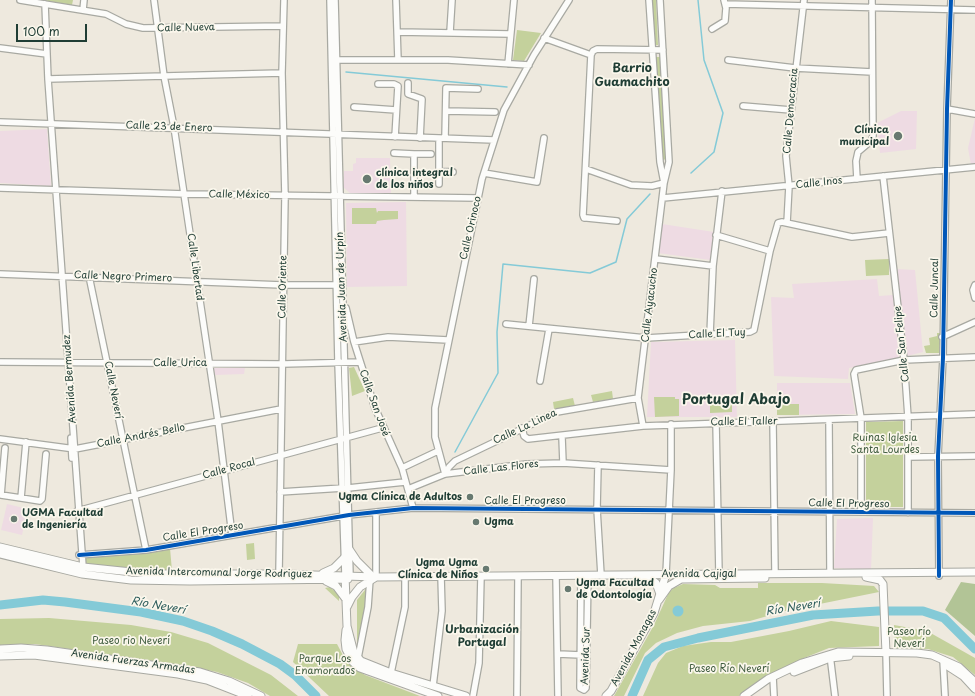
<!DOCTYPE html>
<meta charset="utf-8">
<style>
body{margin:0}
#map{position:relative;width:975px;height:696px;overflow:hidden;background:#eee9de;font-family:"Playpen Sans",sans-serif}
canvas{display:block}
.scale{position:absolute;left:16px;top:24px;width:71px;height:18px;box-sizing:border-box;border:2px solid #1f3d34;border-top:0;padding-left:5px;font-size:12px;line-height:14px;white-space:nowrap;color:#1f3d34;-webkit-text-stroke:3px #fbf7ec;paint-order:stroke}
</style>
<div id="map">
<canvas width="975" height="696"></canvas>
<div class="scale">100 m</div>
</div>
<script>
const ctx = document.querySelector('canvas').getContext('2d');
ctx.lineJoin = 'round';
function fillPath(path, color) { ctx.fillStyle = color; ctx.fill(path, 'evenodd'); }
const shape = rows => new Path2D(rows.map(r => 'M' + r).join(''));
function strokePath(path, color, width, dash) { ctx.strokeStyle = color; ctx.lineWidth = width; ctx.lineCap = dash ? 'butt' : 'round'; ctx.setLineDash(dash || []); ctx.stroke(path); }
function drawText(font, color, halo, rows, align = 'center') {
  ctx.font = font + ' "Playpen Sans",sans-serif'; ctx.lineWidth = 3.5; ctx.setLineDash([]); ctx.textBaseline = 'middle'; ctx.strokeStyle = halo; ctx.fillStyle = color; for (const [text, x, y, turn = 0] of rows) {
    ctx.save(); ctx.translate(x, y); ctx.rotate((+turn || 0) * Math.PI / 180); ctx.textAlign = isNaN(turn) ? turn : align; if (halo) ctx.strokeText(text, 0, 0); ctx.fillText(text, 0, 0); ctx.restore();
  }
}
const built = shape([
 [901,111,917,111,916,149,880,153,877,123],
 [975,118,975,164,971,165,968,148],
 [47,129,51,186,0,183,0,131],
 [356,158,390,158,391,194,350,193,343,187,344,171,353,171,353,164,356,163],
 [406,202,407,286,347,287,346,203],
 [662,224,714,232,710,260,658,253],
 [897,269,915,270,923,352,907,356],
 [877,279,879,296,893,295,899,359,849,368,848,379,774,376,771,297,794,298,792,284],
 [735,340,737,417,647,417,651,342],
 [214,368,245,368,244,374,215,375],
 [777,383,850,383,855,414,777,415],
 [7,504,28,509,22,535,1,530],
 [873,518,871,570,834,568,837,519]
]);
const green = shape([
 [42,0,73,0,72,5],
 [651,0,656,0,658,45,654,45],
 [517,30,541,33,524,61,513,60],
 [656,57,661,57,667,159,662,160],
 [352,208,376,208,377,213,378,211,398,211,398,219,384,220,377,221,376,224,352,224],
 [889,259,889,275,866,276,865,260],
 [937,333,941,333,939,353,926,353,924,346,930,345,929,338,937,336],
 [354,367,365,391,352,396,349,368],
 [612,391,613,399,593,402,591,395],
 [654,397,675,397,675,399,679,399,679,416,655,417],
 [573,398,575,406,554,409,553,402],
 [732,401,732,412,710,413,710,402],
 [777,404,799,404,799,415,777,415],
 [903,421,903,507,866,507,866,422],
 [254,543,255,559,247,560,246,544],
 [170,548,172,571,150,571,85,565,84,558],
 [758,583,822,583,874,586,879,592,785,611,750,621,703,626,677,633,656,643,645,653,624,696,614,696,654,625,669,592,674,588,683,584,715,585,720,588,758,588],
 [368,586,366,608,357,651,357,600],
 [330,587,339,595,339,601,325,588],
 [49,618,131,625,171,632,208,643,271,675,298,696,270,696,248,683,217,672,188,666,35,644,0,645,0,619],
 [831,621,879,627,879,646,829,648,804,658,755,683,739,696,643,696,658,663,666,653,683,646,711,642,731,642,789,631],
 [894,625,927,631,975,658,975,675,953,657,928,649,895,648],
 [298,644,337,644,347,663,365,675,420,696,329,696,293,662]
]);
const forest = shape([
 [961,582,975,584,975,636,945,610]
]);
const water = shape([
 '672.5 611a5.5 5.5 0 1 1 11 0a5.5 5.5 0 1 1-11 0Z'
]);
const stream = shape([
 [346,72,507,87],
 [691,173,714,152,723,113,704,60,698,0],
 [455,452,498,373,497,332,503,264,590,273,616,262,627,219,650,194]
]);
const river = shape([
 [0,605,43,600,65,602,141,612,183,621,212,631,242,644,280,664,295,675,316,696],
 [632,696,648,660,664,647,698,638,813,615,878,611,923,611,944,618,975,649]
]);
const street = shape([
 [20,0,106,14,126,24,143,28,283,26],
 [154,0,164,76,174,127,218,421,232,535],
 [330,0,338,363,345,575],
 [335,0,350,575],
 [396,0,398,60],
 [649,0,660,162,664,183],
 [45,4,48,79,83,567],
 [725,4,975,10],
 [83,10,84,0],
 [712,29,725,21,726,8,724,0],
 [398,32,510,34],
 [450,32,452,0],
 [544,38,591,55],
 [0,48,47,54],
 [333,60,448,60,529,65],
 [728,60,795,68,872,72],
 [508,64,514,0],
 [48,79,282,73],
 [408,83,408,94,422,99,420,138],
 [378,84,394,84,398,86,395,137],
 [743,106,791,110],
 [354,107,396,110],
 [947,109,975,114],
 [446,111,495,112],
 [0,122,494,140],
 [445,138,446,88,478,89],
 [439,142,439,184],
 [394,153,414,154,414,197],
 [414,154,431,154],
 [586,169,631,185,652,186,664,183],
 [439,171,453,172],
 [484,173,537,182,544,138],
 [883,176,904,360,908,417,908,513],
 [857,179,856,161,858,152,871,141,873,136,872,0],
 [0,188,185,194,478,198],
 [663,198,975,167],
 [617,221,587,218,584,218,583,215,591,55,593,51,597,49,663,50],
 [787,223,789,186,786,156,804,0],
 [716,235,770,251],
 [656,259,713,266],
 [0,274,282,285,339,285],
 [89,276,146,550],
 [975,285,973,290,975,298],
 [346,308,354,342,375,408,402,468,413,508],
 [506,324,646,338,750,332,754,330,770,251,778,223,782,222,852,237,889,233],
 [529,326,534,279],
 [710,334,713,266,722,191],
 [942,337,975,322],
 [354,342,388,337,448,340],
 [0,362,283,364,360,362],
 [540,381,549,329],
 [829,420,830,573],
 [773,422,775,573],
 [716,423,719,574],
 [643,426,638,398,664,183,669,162,660,0],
 [522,428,524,436,528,439,643,426,975,414],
 [562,437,563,463],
 [71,438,72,458],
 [0,439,75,449,281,409],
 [26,442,21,498,40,501,42,499,46,454],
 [5,448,1,495,21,498],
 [909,457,975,456],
 [598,465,597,509,601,575],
 [402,468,438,451],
 [445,474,435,437,435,408,482,179,504,110,534,55,569,0],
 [445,474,449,467,455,461,557,412,638,398],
 [348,488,405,482],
 [408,489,445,474,527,464,563,463,671,470],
 [280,492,343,488],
 [77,511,382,428],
 [861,511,861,418,854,374,856,370,904,360,975,357],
 [376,512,376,577],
 [79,555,146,550,349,515,413,508,975,513],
 [279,573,285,196,282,73,284,0],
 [666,574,671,470,671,424],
 [581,575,580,688,584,690,586,688,588,575],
 [556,576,558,696],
 [939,576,938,456,943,358,947,109,951,0],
 [886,653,887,696],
 [558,654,581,655],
 [830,655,835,696],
 [358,658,368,607,370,579],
 [943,660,945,696],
 [391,673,405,607,405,576],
 [773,677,774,696],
 [433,686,442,611,441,576],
 [473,696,479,663,481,576],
 [517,696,518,576]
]);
const secondary = shape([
 [0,547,83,567,151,574,283,574,376,577,975,572],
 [349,549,357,561,372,576],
 [0,554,82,574,131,580,190,581,348,579],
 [323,573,334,568,345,557],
 [345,575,347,626,354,653,361,661,391,673,466,696],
 [866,577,880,580,883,584,886,653],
 [640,578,650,579,656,583,660,594],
 [326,581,336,586,345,598],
 [659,600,669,586,681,579,765,578],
 [347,607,352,597,360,587,376,577],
 [346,630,345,640,346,649,353,662,360,668,438,696],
 [0,649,21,648,47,650,200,672,229,681,261,696],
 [0,656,34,655,178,674,207,680,248,696],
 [946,665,963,676,975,689],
 [794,672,830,658,849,656],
 [606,696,611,691,654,613,666,574],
 [744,696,768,679,802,663,838,652,917,653,932,655,959,667,975,682]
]);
const cycleway = shape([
 [79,555,146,550,349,515,413,508,975,513],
 [939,576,938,456,943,358,947,109,951,0]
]);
const markers = [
 [898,136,5,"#677970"],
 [367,179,5,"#677970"],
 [470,497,4,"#677970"],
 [14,519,4,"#677970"],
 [476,522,4,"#677970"],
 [486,569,4,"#677970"],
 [568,589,4,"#677970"]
];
const streetNames = [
 ["Calle Nueva",186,28,-1],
 ["Calle Democracia",791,111,-85],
 ["Calle 23 de Enero",169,127,2],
 ["Calle Inos",819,183,-6],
 ["Calle México",239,195,1],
 ["Calle Orinoco",471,228,-77],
 ["Calle Libertad",195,267,82],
 ["Calle Negro Primero",123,277,2],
 ["Calle Oriente",283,287,-89],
 ["Avenida Juan de Urpín",342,287,-92],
 ["Calle Juncal",935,288,-89],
 ["Calle Ayacucho",650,305,-83],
 ["Calle El Tuy",717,334,-3],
 ["Calle San Felipe",902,344,-96],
 ["Calle Urica",180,363],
 ["Avenida Bermudez",70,379,-94],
 ["Calle Neverí",113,390,79],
 ["Calle San José",374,403,70],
 ["Calle El Taller",744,422,-1],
 ["Calle La Linea",525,427,-25],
 ["Calle Andrés Bello",141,436,-11],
 ["Calle Las Flores",501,468,-6],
 ["Calle Rocal",229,469,-15],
 ["Calle El Progreso",525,501],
 ["Calle El Progreso",849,504,1],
 ["Calle El Progreso",203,532,-9],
 ["Avenida Intercomunal Jorge Rodriguez",219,573,1],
 ["Avenida Cajigal",699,574],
 ["Avenida Monagas",634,648,-62],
 ["Avenida Sur",586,656,-88],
 ["Avenida Fuerzas Armadas",133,662,8]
];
const poiNames = [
 ["Clínica",889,130,"right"],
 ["municipal",889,142,"right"],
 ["clínica integral",376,173],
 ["de los niños",376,185],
 ["Ugma Clínica de Adultos",462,497,"right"],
 ["UGMA Facultad",22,513],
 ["de Ingeniería",22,525],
 ["Ugma",484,522],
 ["Ugma Ugma",478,563,"right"],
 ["Clínica de Niños",478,575,"right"],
 ["Ugma Facultad",576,583],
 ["de Odontología",576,595]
];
const parkNames = [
 ["Ruinas Iglesia",885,438],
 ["Santa Lourdes",885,450],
 ["Paseo río",909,632],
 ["Neverí",909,644],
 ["Paseo rio Neverí",131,641],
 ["Parque Los",325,659],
 ["Enamorados",325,671],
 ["Paseo Río Neverí",729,669]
];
const waterNames = [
 ["Río Neverí",158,606,10],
 ["Río Neverí",793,608,-9]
];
const neighbourhoodNames = [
 ["Urbanización",482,630],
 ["Portugal",482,643]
];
const quarterNames = [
 ["Barrio",632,69],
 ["Guamachito",632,83]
];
const districtNames = [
 ["Portugal Abajo",736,400]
];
fillPath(built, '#eedbe3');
fillPath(green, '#c4d19c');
fillPath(forest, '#b2c496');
fillPath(water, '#84cad7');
strokePath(stream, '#84cad7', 1.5);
strokePath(river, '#84cad7', 9);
strokePath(street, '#a8a9a2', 8);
strokePath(secondary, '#a8a9a2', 9);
strokePath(street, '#fcfcfa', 5.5);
strokePath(secondary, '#fcfcfa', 7);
strokePath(cycleway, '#0057b8', 4);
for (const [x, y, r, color] of markers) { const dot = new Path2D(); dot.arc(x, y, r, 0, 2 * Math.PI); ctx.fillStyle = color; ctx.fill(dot); strokePath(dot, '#fbf7ec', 1.5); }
drawText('10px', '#1f3d34', '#fbf7ec', streetNames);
drawText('bold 10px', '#1f3d34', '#fbf7ec', poiNames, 'left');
drawText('10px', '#405d40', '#fbf7ec', parkNames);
drawText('italic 11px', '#2d5d5c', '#fbf7ec', waterNames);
drawText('bold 11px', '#1f3d34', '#fbf7ec', neighbourhoodNames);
drawText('bold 12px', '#1f3d34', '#fbf7ec', quarterNames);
drawText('bold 14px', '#1f3d34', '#fbf7ec', districtNames);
</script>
